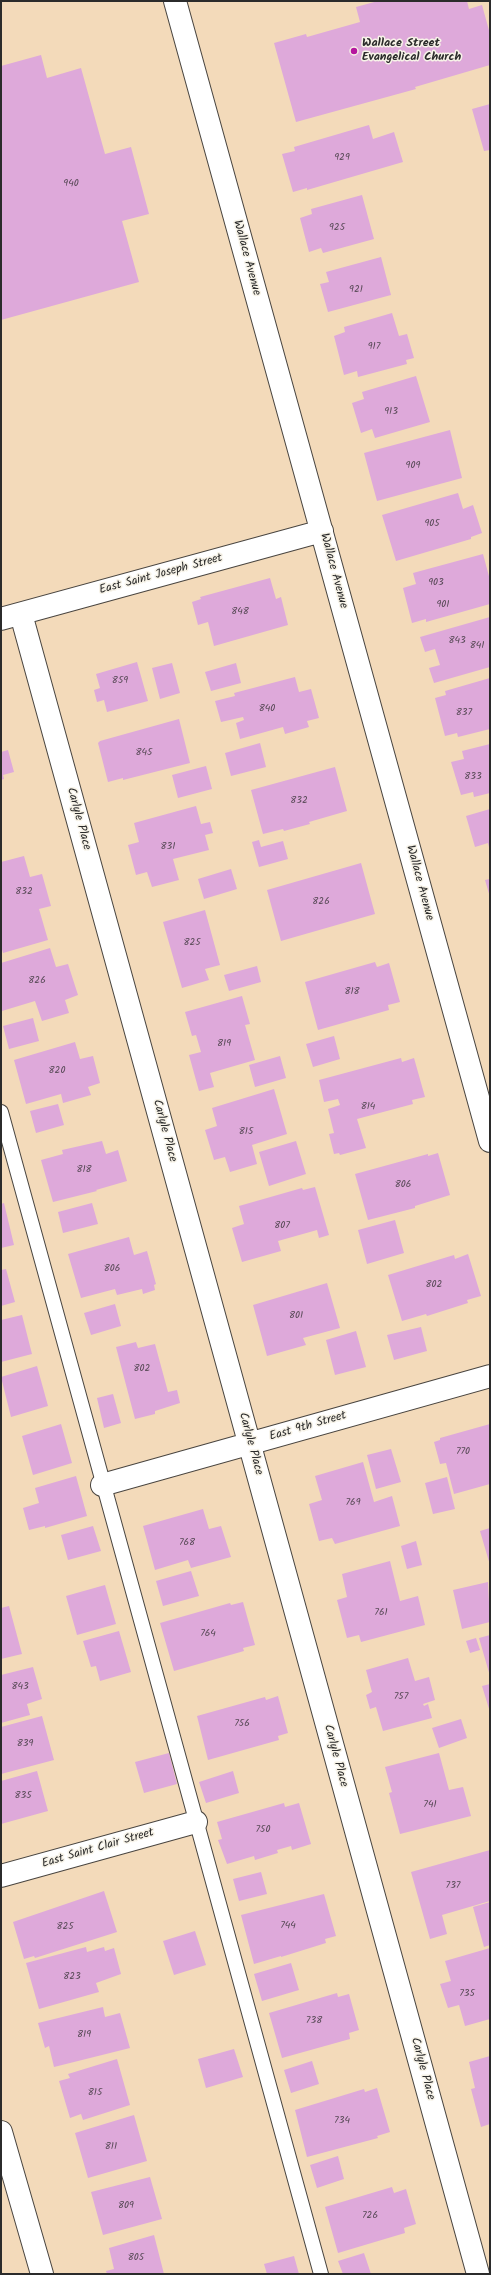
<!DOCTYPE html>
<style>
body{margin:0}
#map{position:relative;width:491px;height:2275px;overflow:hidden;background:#f3daba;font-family:Kalam,sans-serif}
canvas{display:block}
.frame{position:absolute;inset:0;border:2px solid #2b2b2b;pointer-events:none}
</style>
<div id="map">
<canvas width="491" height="2275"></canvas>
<div class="frame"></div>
</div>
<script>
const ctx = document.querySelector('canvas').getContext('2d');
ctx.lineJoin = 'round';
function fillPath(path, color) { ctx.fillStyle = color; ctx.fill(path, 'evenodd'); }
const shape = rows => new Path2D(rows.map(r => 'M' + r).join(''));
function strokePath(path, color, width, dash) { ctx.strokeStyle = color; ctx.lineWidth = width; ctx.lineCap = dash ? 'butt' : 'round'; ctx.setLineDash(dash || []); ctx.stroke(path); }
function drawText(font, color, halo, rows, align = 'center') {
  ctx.font = font + ' Kalam,sans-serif'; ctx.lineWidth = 3; ctx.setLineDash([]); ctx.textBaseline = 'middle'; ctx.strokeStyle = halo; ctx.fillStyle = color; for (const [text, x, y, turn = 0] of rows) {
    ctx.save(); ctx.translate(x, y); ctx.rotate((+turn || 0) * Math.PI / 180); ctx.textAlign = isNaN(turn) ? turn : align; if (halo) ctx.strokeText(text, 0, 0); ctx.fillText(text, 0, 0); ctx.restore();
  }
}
const building = shape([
 [378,1,467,1,469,9,482,5,490,34,490,65,415,87,416,89,296,122,274,43,306,34,307,37,360,22,356,7],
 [41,55,47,78,81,68,105,154,131,147,149,214,122,221,139,282,1,320,1,66],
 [490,104,490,150,484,151,472,109],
 [369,125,373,139,394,132,403,162,307,190,307,188,293,192,282,154,295,151,294,147],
 [362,195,374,239,323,253,321,248,309,252,300,218,312,214,311,209],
 [381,257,391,295,328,312,320,284,329,282,326,272],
 [392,313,399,336,407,334,414,358,406,360,407,364,358,377,357,371,344,375,334,336,345,332,344,327],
 [416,376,430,422,375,438,372,429,361,433,352,403,364,399,362,392],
 [450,430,462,478,377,501,364,453],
 [458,493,463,509,473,505,482,533,471,537,471,539,396,561,382,515],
 [483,554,490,580,490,604,426,622,426,619,412,623,403,588,416,584,413,573],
 [270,578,276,599,281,597,288,625,214,646,208,622,198,625,192,602,201,599,200,597],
 [490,617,490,667,434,683,429,668,440,665,435,649,425,652,420,637],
 [137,662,148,701,107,712,104,700,97,702,94,690,100,688,96,674],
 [172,663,180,693,160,699,152,668],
 [236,663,241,683,211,691,205,672],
 [295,677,299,692,311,689,319,718,307,721,309,727,285,734,283,727,240,739,236,723,244,720,243,717,221,722,215,701,235,696,234,693],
 [490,678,490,729,458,737,457,733,445,736,435,698,446,695,445,691],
 [179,719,190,763,123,780,123,778,108,782,98,743,100,741],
 [260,743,266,767,231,776,225,753],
 [490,744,490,793,474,797,473,792,461,795,451,762,464,759,462,751],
 [8,750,14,772,3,775,4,779,1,780,1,752],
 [206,766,212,789,178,798,172,775],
 [335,767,347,811,309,822,310,824,284,831,283,829,263,834,251,790],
 [196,806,201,824,210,822,213,833,205,835,209,850,173,859,179,880,152,887,147,872,136,875,128,845,139,842,134,823],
 [490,809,490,851,488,843,475,847,466,816],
 [259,840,261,847,283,841,288,859,259,867,252,842],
 [24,856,30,877,42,874,51,906,39,909,48,940,3,953,1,946,1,862],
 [361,863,375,914,281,941,267,890],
 [231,869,237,889,204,899,198,879],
 [490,879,490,897,485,880],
 [205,910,220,965,205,969,209,980,182,988,163,922],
 [50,948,56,967,68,964,78,995,65,1000,69,1013,42,1021,35,1001,2,1011,1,963],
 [375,962,377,967,389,963,400,1002,388,1005,389,1010,318,1030,305,982],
 [257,966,261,982,229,991,224,975],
 [242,996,250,1024,245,1025,255,1060,210,1073,214,1087,199,1091,189,1055,201,1052,196,1035,192,1036,185,1012],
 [33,1018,39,1041,9,1049,3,1026],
 [334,1036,340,1059,313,1067,306,1044],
 [75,1042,80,1059,93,1056,100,1083,88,1087,91,1095,63,1103,61,1094,26,1104,14,1060],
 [280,1056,286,1078,255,1087,249,1065],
 [401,1058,402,1062,414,1058,425,1097,412,1100,413,1104,357,1119,366,1148,340,1155,339,1153,334,1154,329,1134,334,1133,328,1109,340,1105,338,1099,324,1102,319,1080],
 [274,1089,287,1134,252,1145,257,1164,230,1172,225,1157,214,1160,205,1130,217,1126,212,1108],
 [58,1104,64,1125,36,1133,30,1111],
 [102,1141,106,1154,118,1150,127,1181,96,1190,97,1191,53,1202,41,1160,63,1154,62,1150],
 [296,1141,306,1174,269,1186,259,1152],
 [438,1153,450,1195,415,1206,415,1208,368,1220,355,1174,428,1154,428,1156],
 [315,1187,329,1235,319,1238,317,1230,278,1241,281,1251,242,1262,232,1228,244,1224,239,1206,302,1188,303,1190],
 [4,1203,14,1245,1,1248,1,1204],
 [92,1203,98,1224,63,1233,58,1212],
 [395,1220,404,1253,367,1264,358,1230],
 [129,1237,134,1255,147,1251,156,1284,154,1285,155,1290,143,1294,142,1289,117,1295,115,1289,81,1298,68,1254],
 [468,1254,481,1296,467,1300,468,1303,427,1316,426,1314,402,1321,388,1275,454,1255,455,1259],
 [6,1269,15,1302,1,1306,1,1270],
 [327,1283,340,1328,303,1338,306,1345,267,1356,253,1305],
 [115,1304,121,1326,91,1335,84,1313],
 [22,1315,32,1354,1,1362,1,1320],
 [421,1327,427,1351,394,1360,387,1335],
 [356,1331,366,1367,335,1375,326,1340],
 [136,1342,138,1348,155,1344,168,1392,177,1390,180,1403,155,1411,155,1414,135,1419,116,1347],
 [37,1366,48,1406,11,1417,1,1377],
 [113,1394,121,1423,104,1428,97,1398],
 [61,1424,72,1463,33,1475,22,1436],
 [490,1424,490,1484,454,1494,446,1463,440,1464,434,1442,440,1440,440,1438],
 [391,1449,401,1482,376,1489,367,1455],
 [363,1462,374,1502,392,1496,400,1526,335,1544,332,1538,319,1541,309,1504,322,1500,315,1476],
 [76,1476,87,1516,45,1528,45,1526,29,1530,23,1508,39,1503,35,1488],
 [447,1477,455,1509,433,1514,425,1483],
 [203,1509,209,1529,221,1526,231,1557,191,1568,188,1560,155,1570,143,1526],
 [93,1526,101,1551,68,1560,61,1535],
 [490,1528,490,1565,480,1531],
 [416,1541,422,1565,407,1569,401,1546],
 [390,1561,400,1601,418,1596,425,1625,361,1642,359,1635,347,1638,337,1600,347,1597,342,1574],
 [191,1571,199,1596,163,1606,156,1581],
 [488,1582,490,1622,462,1629,453,1590],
 [105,1585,116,1624,77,1635,66,1596],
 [243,1602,255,1645,243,1648,244,1651,174,1671,160,1623,230,1603,231,1605],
 [9,1606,22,1654,1,1659,1,1608],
 [119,1631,131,1672,100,1681,96,1666,91,1667,83,1641],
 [490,1635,490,1676,479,1638],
 [476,1638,480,1650,470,1653,466,1641],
 [408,1658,415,1681,429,1677,435,1700,423,1704,424,1706,428,1704,432,1718,383,1731,376,1707,370,1709,366,1695,372,1692,366,1670],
 [33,1667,42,1699,27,1704,30,1715,1,1723,1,1675],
 [490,1684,490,1712,482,1686],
 [278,1696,288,1733,278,1736,279,1740,208,1760,197,1716,265,1697,266,1700],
 [42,1716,54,1760,1,1774,1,1727],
 [461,1719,467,1738,439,1748,432,1728],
 [169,1753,177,1784,144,1793,135,1762],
 [439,1753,449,1790,463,1787,471,1816,400,1834,389,1793,392,1792,385,1767],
 [37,1771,48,1811,1,1824,1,1781],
 [233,1771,239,1793,206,1803,199,1782],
 [284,1803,285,1807,299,1803,311,1844,292,1850,291,1846,277,1850,278,1853,255,1860,254,1856,227,1864,218,1840,222,1839,217,1822],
 [490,1850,490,1901,442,1915,447,1934,430,1939,411,1872],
 [261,1872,267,1894,239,1901,233,1879],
 [104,1891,117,1932,35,1958,34,1956,24,1959,13,1922],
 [324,1894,336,1936,325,1939,326,1943,281,1957,281,1956,254,1964,241,1915],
 [490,1902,490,1945,484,1947,473,1907],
 [195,1931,206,1965,174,1975,163,1941],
 [86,1947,87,1952,104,1947,105,1951,114,1948,121,1974,96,1983,99,1992,39,2009,26,1963],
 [490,1948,490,2019,465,2026,459,2005,448,2008,440,1984,451,1981,445,1961],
 [291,1963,299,1990,262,2001,254,1974],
 [337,1993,338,1997,349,1994,359,2030,349,2033,350,2039,282,2058,269,2013],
 [103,2007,105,2017,120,2013,130,2048,54,2067,49,2046,45,2048,38,2023],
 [234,2049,243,2077,206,2088,198,2059],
 [490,2056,490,2124,481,2127,471,2089,475,2088,469,2062],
 [117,2059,130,2105,83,2120,81,2114,70,2118,59,2081,70,2078,68,2074],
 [312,2061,319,2084,291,2093,284,2070],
 [377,2088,390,2132,377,2136,378,2138,307,2157,295,2110,364,2089,365,2092],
 [134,2115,147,2161,88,2178,75,2133],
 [338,2156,344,2179,317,2188,310,2165],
 [150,2177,162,2219,103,2235,91,2192],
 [392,2187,394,2193,406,2189,416,2224,404,2228,405,2233,338,2253,325,2207],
 [154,2235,164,2274,107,2274,106,2271,114,2269,109,2248],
 [364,2253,371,2274,343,2274,338,2261],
 [294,2256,299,2274,267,2274,264,2264]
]);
const service = shape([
 [1,1112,321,2274]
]);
const minor = shape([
 [175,1,490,1141],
 [21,614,478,2274],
 [1,619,322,531],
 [102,1485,490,1376],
 [1,1876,196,1822]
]);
const tertiary = shape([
 [1,2132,42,2274]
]);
const markers = [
 [354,51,4,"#b5179e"]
];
const numberNames = [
 ["929",342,158],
 ["940",71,184],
 ["925",337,228],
 ["921",356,290],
 ["917",374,347],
 ["913",391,412],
 ["909",413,466],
 ["905",432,524],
 ["903",436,583],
 ["901",443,605],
 ["848",240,612],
 ["843",457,641],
 ["841",477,646],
 ["859",120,681],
 ["840",267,709],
 ["837",464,713],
 ["845",144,753],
 ["833",473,777],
 ["832",299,801],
 ["831",168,847],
 ["832",24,892],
 ["826",321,902],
 ["825",192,943],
 ["826",37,981],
 ["818",352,992],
 ["819",224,1044],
 ["820",57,1071],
 ["814",368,1107],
 ["815",246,1132],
 ["818",84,1170],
 ["806",403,1185],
 ["807",282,1226],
 ["806",112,1269],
 ["802",434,1285],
 ["801",296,1316],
 ["802",142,1369],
 ["770",463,1452],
 ["769",353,1503],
 ["768",187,1543],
 ["761",381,1613],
 ["764",208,1634],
 ["843",20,1687],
 ["757",401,1697],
 ["756",242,1724],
 ["839",25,1744],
 ["835",23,1796],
 ["741",430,1805],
 ["750",263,1830],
 ["737",453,1886],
 ["744",288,1926],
 ["825",65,1927],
 ["823",72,1977],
 ["735",467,1994],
 ["738",314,2021],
 ["819",84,2035],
 ["815",95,2093],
 ["734",342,2121],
 ["811",111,2147],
 ["809",126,2206],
 ["726",370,2216],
 ["805",136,2258]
];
const poiNames = [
 ["Wallace Street",362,44],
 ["Evangelical Church",362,58]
];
const streetNames = [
 ["Wallace Avenue",246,258,75],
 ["Wallace Avenue",333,571,75],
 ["East Saint Joseph Street",161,575,-15],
 ["Carlyle Place",78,819,75],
 ["Wallace Avenue",419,883,75],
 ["Carlyle Place",164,1131,75],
 ["East 9th Street",308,1427,-16],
 ["Carlyle Place",250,1444,75],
 ["Carlyle Place",335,1756,75],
 ["East Saint Clair Street",98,1849,-16],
 ["Carlyle Place",422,2069,75]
];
fillPath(building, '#dea9da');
strokePath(service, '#494540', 16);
strokePath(minor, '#494540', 24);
strokePath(tertiary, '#494540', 24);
strokePath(service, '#fff', 14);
strokePath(minor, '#fff', 22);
strokePath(tertiary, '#fff', 22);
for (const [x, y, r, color] of markers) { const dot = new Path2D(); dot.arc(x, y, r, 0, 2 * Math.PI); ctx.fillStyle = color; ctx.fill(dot); strokePath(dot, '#f7f3e8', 1.5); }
drawText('10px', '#584a57', null, numberNames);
drawText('bold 12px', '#2b2b2b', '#f7f3e8', poiNames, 'left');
drawText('12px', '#2b2b2b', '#f7f3e8', streetNames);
</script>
